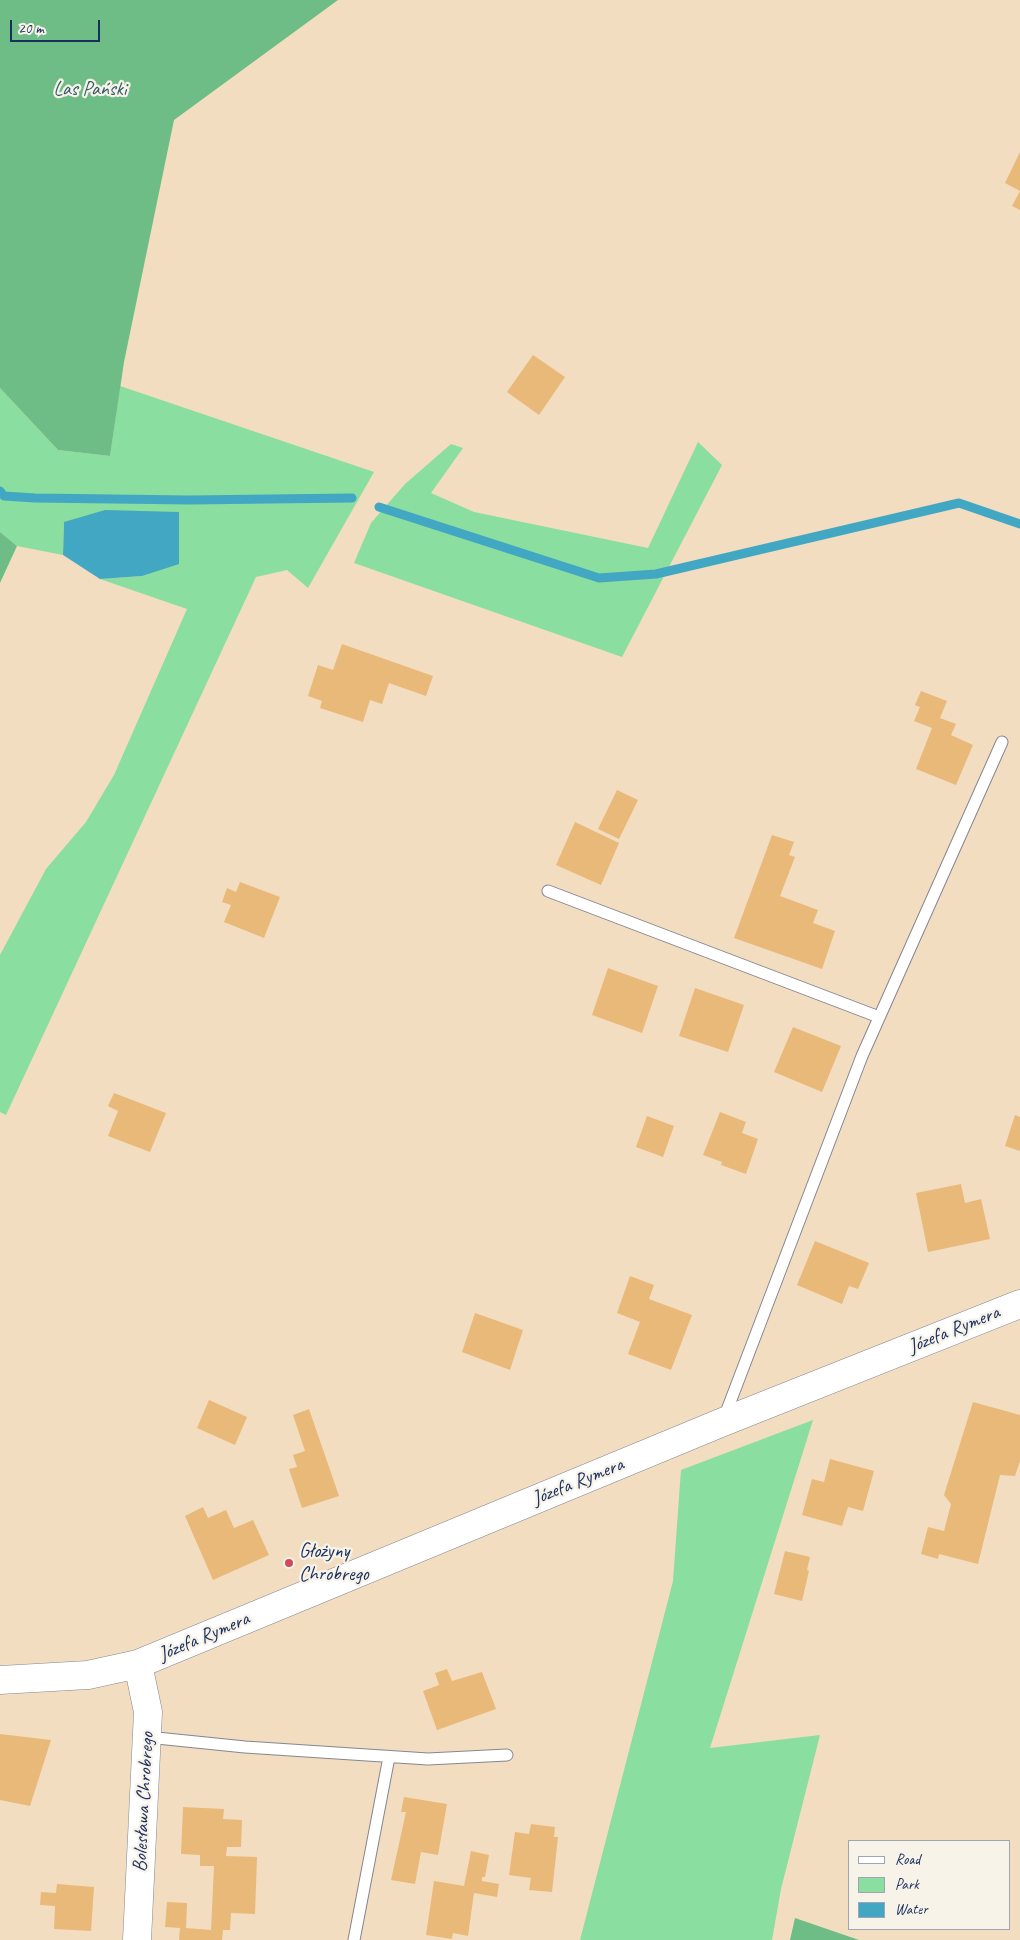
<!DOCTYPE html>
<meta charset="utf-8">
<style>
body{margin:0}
#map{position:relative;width:1020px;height:1940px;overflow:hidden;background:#f2ddc0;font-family:Caveat,sans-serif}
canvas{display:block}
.legend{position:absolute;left:848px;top:1840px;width:162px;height:90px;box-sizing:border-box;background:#f7f3e8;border:1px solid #9fa5b1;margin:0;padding:6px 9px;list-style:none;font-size:15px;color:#1b2f5e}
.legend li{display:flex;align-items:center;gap:10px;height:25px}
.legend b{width:25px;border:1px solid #9fa5b1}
.scale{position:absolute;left:10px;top:20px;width:90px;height:22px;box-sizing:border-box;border:2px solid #1b2f5e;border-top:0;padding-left:6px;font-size:15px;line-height:18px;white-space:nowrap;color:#1b2f5e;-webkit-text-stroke:4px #f7f3e8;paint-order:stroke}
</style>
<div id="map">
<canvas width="1020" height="1940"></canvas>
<ul class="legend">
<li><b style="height:6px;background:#fff"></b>Road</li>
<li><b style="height:14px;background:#8ade9f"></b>Park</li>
<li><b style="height:14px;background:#42a7c2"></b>Water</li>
</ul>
<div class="scale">20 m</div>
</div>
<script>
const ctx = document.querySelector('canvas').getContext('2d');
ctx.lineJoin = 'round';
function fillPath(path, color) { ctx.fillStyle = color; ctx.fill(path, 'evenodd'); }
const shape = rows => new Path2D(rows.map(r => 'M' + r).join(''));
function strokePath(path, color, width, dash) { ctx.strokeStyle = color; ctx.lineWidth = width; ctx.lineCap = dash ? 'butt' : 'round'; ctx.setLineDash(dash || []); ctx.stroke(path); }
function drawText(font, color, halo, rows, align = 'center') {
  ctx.font = font + ' Caveat,sans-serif'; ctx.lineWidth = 4.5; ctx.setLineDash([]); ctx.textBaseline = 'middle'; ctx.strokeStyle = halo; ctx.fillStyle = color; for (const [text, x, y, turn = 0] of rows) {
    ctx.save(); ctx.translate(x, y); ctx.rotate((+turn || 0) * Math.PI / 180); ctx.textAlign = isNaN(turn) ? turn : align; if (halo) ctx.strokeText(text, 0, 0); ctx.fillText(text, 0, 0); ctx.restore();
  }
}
const green = shape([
 [120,386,374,472,308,588,287,570,256,577,6,1115,0,1112,0,955,46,869,86,822,114,775,187,609,100,579,142,576,64,522,63,555,17,546,0,532,0,388,58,450,110,456],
 [698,442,722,465,622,657,354,563,371,523,405,484,451,444,463,448,431,493,474,512,648,548],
 [813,1420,710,1748,820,1735,781,1889,772,1940,580,1940,673,1581,681,1470]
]);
const forest = shape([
 [0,0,338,0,174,120,124,362,110,456,58,450,0,388],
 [0,532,17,546,0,583],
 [795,1918,859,1940,790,1940]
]);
const water = shape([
 [105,510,179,512,179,564,142,576,100,579,63,555,64,522]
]);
const stream = shape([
 [0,491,4,496,35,498,190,500,352,498],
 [379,507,599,578,656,574,959,503,1020,524]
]);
const building = shape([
 [1020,152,1020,210,1012,206,1020,191,1005,183],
 [533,355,565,377,539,415,507,392],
 [342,644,433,676,426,696,389,683,382,704,370,700,363,722,320,708,322,701,308,696,318,665,333,670],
 [921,691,947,701,940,718,956,724,951,735,973,745,956,785,916,769,932,728,914,721,920,707,915,705],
 [617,790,638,800,619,839,598,829],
 [575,822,619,843,601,885,556,865],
 [772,835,794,842,789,855,795,857,780,896,818,910,813,923,835,931,822,969,734,938],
 [240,882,280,897,264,938,224,922,231,905,222,902,227,888,236,892],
 [608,968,658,986,642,1033,592,1015],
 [695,988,744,1005,728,1052,679,1036],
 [793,1027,841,1046,822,1092,774,1072],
 [114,1093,166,1113,150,1152,108,1136,118,1111,108,1106],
 [720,1112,746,1122,742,1133,758,1139,746,1174,721,1165,722,1162,703,1155],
 [1015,1115,1020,1117,1020,1151,1005,1146],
 [647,1116,674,1126,663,1157,636,1147],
 [961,1184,965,1203,981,1199,990,1239,928,1252,916,1193],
 [815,1241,869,1263,858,1289,849,1286,842,1304,797,1285],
 [630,1276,654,1285,649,1299,692,1315,671,1370,628,1354,640,1322,617,1313],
 [475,1313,523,1330,510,1370,462,1352],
 [209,1400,247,1417,235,1445,197,1428],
 [973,1402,1020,1415,1020,1461,1015,1476,1000,1475,978,1564,939,1554,938,1559,921,1554,928,1527,944,1531,951,1504,944,1495],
 [309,1409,339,1496,302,1508,289,1469,297,1467,293,1455,305,1451,293,1415],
 [830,1459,874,1471,863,1511,848,1507,842,1526,802,1515,812,1479,824,1482],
 [203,1507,208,1518,226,1510,234,1528,253,1520,269,1555,213,1580,185,1516],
 [785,1551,810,1557,807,1570,809,1571,802,1601,774,1594],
 [447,1669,452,1681,482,1672,496,1709,437,1730,423,1691,439,1685,435,1673],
 [0,1734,51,1740,30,1806,0,1800],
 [404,1797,447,1804,438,1855,421,1852,415,1884,391,1880,406,1812,401,1812],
 [183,1807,224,1809,223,1819,242,1820,241,1847,227,1847,226,1856,257,1857,255,1914,231,1913,230,1930,223,1930,222,1940,179,1940,180,1928,165,1927,167,1902,187,1903,186,1928,211,1930,214,1866,200,1866,200,1855,181,1854],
 [531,1824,555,1827,554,1837,558,1837,552,1892,529,1890,531,1878,509,1875,515,1832,529,1834],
 [471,1851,489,1855,485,1877,482,1877,482,1881,499,1884,497,1897,474,1893,468,1936,453,1933,452,1939,426,1935,434,1881,464,1886],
 [57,1884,94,1887,91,1931,54,1929,55,1906,40,1905,41,1892,56,1893]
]);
const service = shape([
 [548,891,879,1017],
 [724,1418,862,1056,1002,742],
 [147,1737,245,1747,428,1759,507,1755],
 [354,1940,389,1757]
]);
const tertiary = shape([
 [0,1680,88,1675,138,1664,723,1422,1020,1304],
 [137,1940,148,1712,138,1664]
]);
const markers = [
 [289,1563,5,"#d1495b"]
];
const parkNames = [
 ["Las Pański",90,90]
];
const streetNames = [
 ["Józefa Rymera",954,1330,-22],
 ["Józefa Rymera",578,1482,-22],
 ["Józefa Rymera",204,1637,-23],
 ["Bolesława Chrobrego",144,1802,-87]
];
const poiNames = [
 ["Głożyny",299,1552],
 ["Chrobrego",299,1575]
];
fillPath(green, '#8ade9f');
fillPath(forest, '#6fbd86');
fillPath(water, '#42a7c2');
strokePath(stream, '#42a7c2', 9);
fillPath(building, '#e9b97a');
strokePath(service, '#86868f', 13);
strokePath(tertiary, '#86868f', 29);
strokePath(service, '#fff', 11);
strokePath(tertiary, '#fff', 28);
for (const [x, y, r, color] of markers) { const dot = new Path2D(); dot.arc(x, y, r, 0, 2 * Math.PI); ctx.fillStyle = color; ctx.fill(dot); strokePath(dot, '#f7f3e8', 2); }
drawText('20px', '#375b6e', '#f7f3e8', parkNames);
drawText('20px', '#1b2f5e', '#f7f3e8', streetNames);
drawText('20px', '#1b2f5e', '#f7f3e8', poiNames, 'left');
</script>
